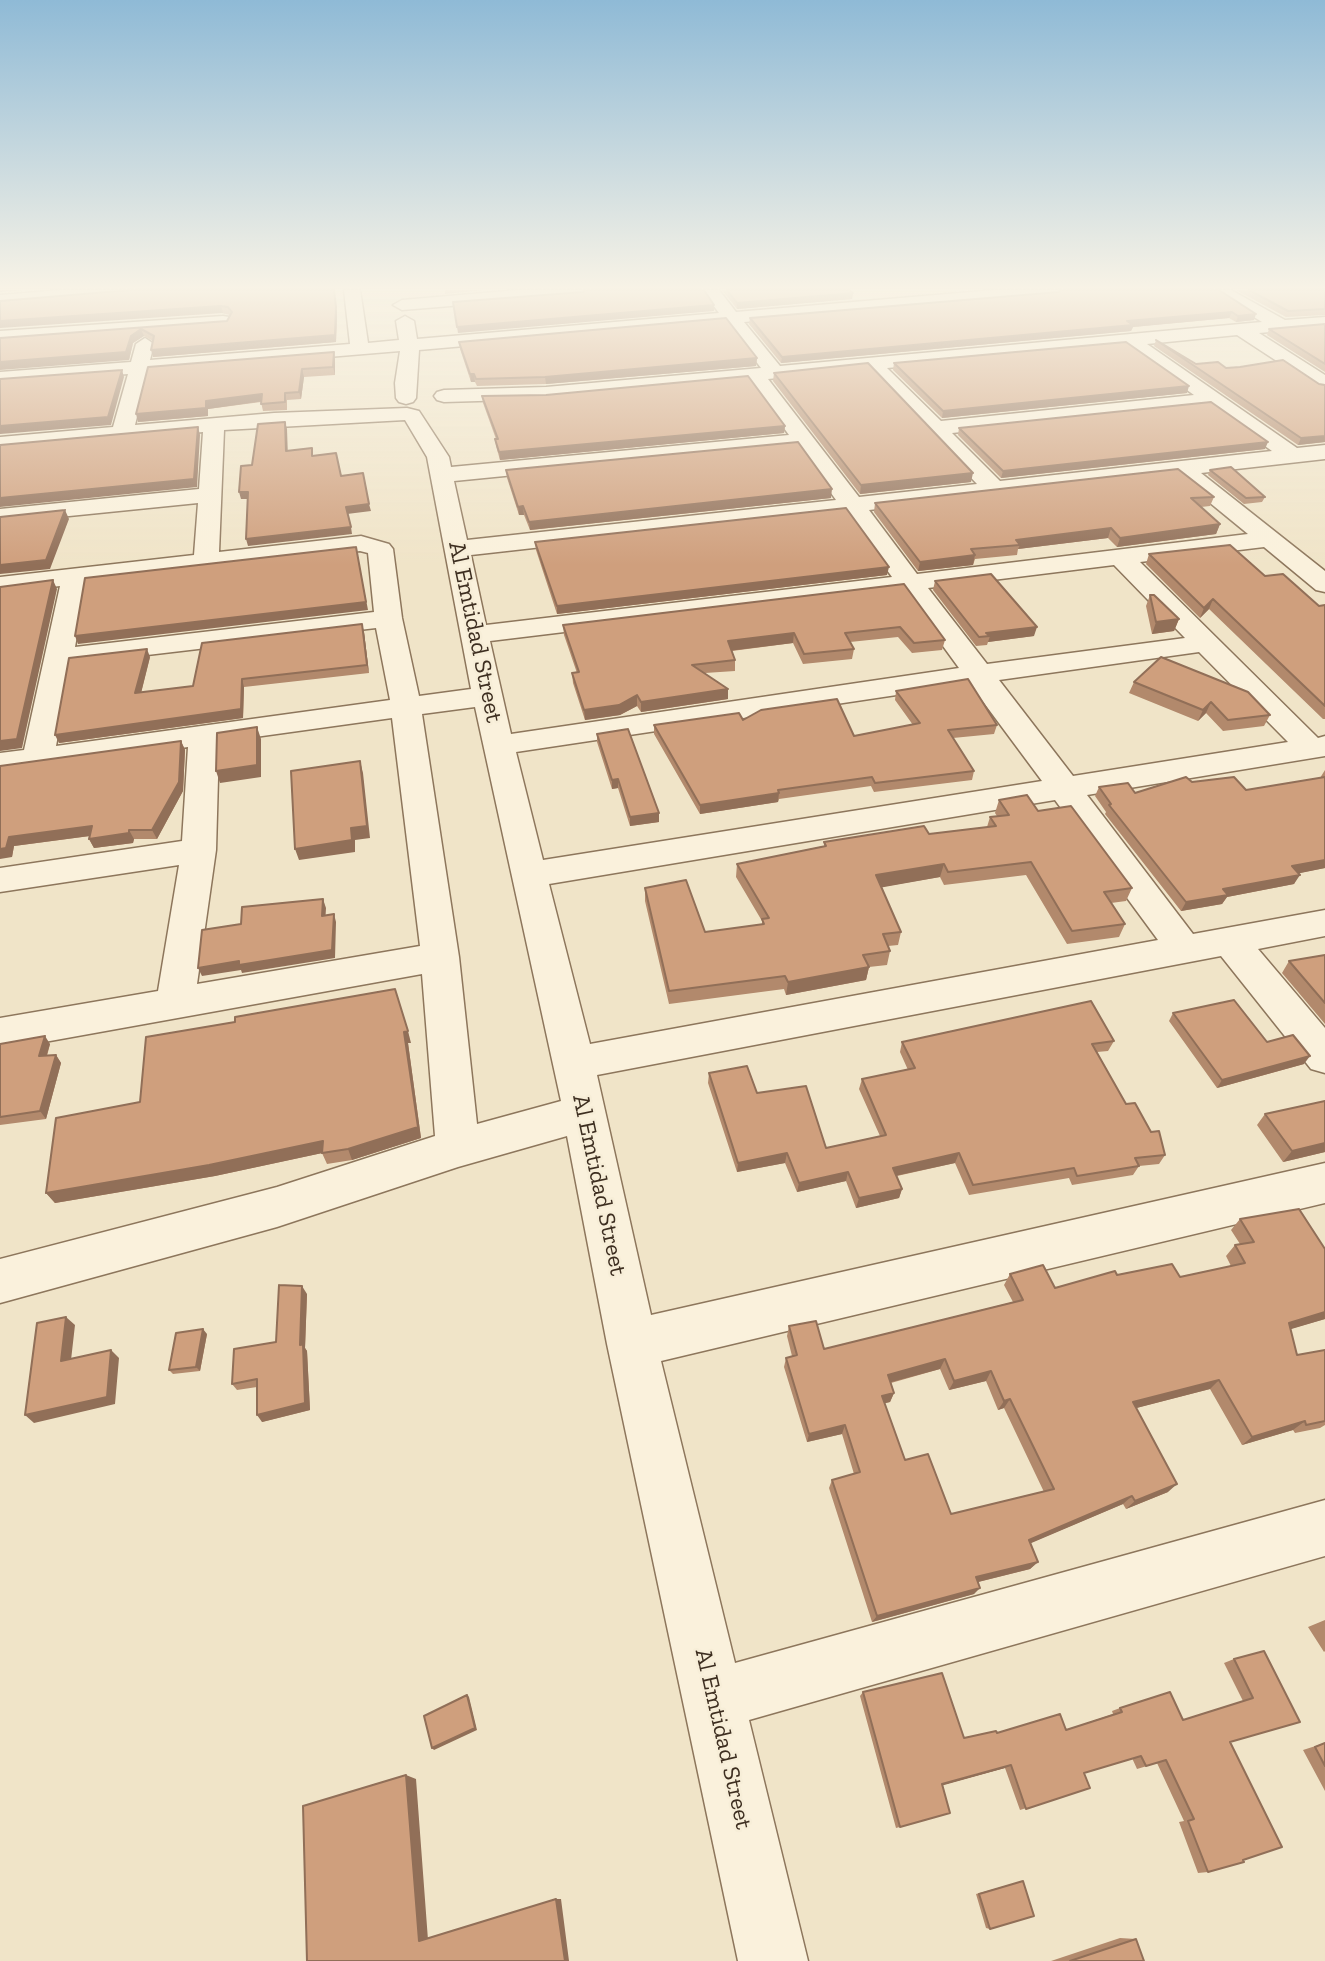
<!DOCTYPE html>
<style>
body{margin:0}
canvas{display:block;background:#f0e4c8}
</style>
<canvas width="1325" height="1961"></canvas>
<script>
const ctx = document.querySelector('canvas').getContext('2d');
ctx.lineJoin = 'round';
const shape = rows => new Path2D(rows.map(r => 'M' + r).join(''));
function strokePath(path, color, width, dash) { ctx.strokeStyle = color; ctx.lineWidth = width; ctx.lineCap = dash ? 'butt' : 'round'; ctx.setLineDash(dash || []); ctx.stroke(path); }
function fillPath(path, color) { ctx.fillStyle = color; ctx.fill(path, 'evenodd'); }
function drawText(font, color, halo, rows, align = 'center') {
  ctx.font = font + ' "Zilla Slab",serif'; ctx.lineWidth = 5; ctx.setLineDash([]); ctx.textBaseline = 'middle'; ctx.strokeStyle = halo; ctx.fillStyle = color; for (const [text, x, y, turn = 0] of rows) {
    ctx.save(); ctx.translate(x, y); ctx.rotate((+turn || 0) * Math.PI / 180); ctx.textAlign = isNaN(turn) ? turn : align; if (halo) ctx.strokeText(text, 0, 0); ctx.fillText(text, 0, 0); ctx.restore();
  }
}
const minor = shape([
 [61,290,140,290,132,295,0,305,0,295,61,290],
 [344,290,360,290,368,343,399,340,396,321,405,316,414,321,417,339,719,313,702,290,719,290,736,312,994,290,1065,290,1057,295,744,322,780,366,1262,322,1210,290,1231,290,1285,320,1325,317,1325,327,1259,333,1325,375,1325,390,1318,388,1237,335,1147,344,1297,448,1325,445,1325,459,1201,473,1325,571,1325,592,1316,590,1264,547,1140,562,1318,738,1325,736,1325,756,1087,795,1193,934,1325,910,1325,936,1258,949,1325,1028,1325,1073,1311,1069,1221,956,597,1075,651,1315,1325,1163,1325,1203,661,1361,735,1663,1325,1500,1325,1556,749,1720,808,1961,738,1961,607,1344,567,1136,458,1167,277,1227,0,1303,0,1259,277,1187,435,1136,422,974,0,1050,0,1018,158,991,179,865,0,892,0,868,182,841,188,747,0,773,0,753,24,750,60,586,0,593,0,577,194,555,198,503,0,523,0,509,199,489,203,432,0,451,0,437,113,427,128,374,0,384,0,372,131,362,136,344,145,338,154,344,150,360,350,344,344,290],
 [727,323,761,368,546,387,444,390,437,392,434,396,437,400,444,402,546,399,749,380,789,435,451,467,449,457,419,411,407,408,274,413,135,425,148,372,400,351,395,383,396,398,399,402,406,404,413,402,416,398,419,350,727,323],
 [1125,346,1194,395,941,421,887,368,1125,346],
 [868,369,977,484,859,497,768,379,868,369],
 [1209,406,1272,451,1000,481,952,433,1209,406],
 [405,420,427,457,471,689,419,696,402,618,393,549,389,544,361,536,219,552,224,430,405,420],
 [798,447,836,500,467,540,454,481,798,447],
 [1176,475,1248,534,917,574,869,510,1176,475],
 [846,513,892,577,486,625,471,555,846,513],
 [360,551,368,553,374,612,75,647,86,583,360,551],
 [1114,565,1185,638,987,664,928,588,1114,565],
 [903,591,959,668,511,734,490,641,903,591],
 [376,628,390,700,56,746,71,664,376,628],
 [1199,652,1288,742,1073,776,999,680,1199,652],
 [970,684,1042,781,543,860,516,752,970,684],
 [475,707,561,1101,477,1124,459,957,422,714,475,707],
 [392,718,420,946,197,984,216,850,219,742,392,718],
 [1055,800,1158,940,590,1044,549,884,1055,800],
 [518,290,591,290,583,295,402,310,393,305,402,300,518,290],
 [223,316,229,317,232,321,229,325,0,343,0,331,223,316]
]);
const wall = shape([
 [131,290,334,290,337,314,336,342,153,357,153,341,144,336,133,343,129,360,0,338,227,321,230,315,130,291],
 [722,290,849,290,853,293,852,299,737,309],
 [1219,290,1254,320,1236,322,1229,318,1133,327,1131,331,781,363,749,324,750,318,1059,292],
 [1236,290,1325,290,1325,315,1286,317],
 [1325,324,1325,372,1267,335,1269,329],
 [1156,340,1196,364,1226,368,1325,385,1325,442,1298,445,1154,346],
 [459,342,757,358,756,366,546,384,477,386,475,382,471,382,460,349],
 [335,359,335,375,304,377,301,399,287,400,287,410,263,411,261,402,208,409,208,416,138,422],
 [894,363,1187,393,942,418,893,370],
 [774,373,971,482,860,494,773,381],
 [482,396,785,426,784,433,500,460,496,446,495,439,496,439,483,403],
 [959,428,1265,449,1001,478,958,435],
 [506,470,831,498,530,530,524,515,519,515,507,478],
 [1210,470,1265,497,1262,502,1244,504,1208,475],
 [1214,497,1210,506,1201,507,1220,524,1216,534,1117,547,1108,538,1018,549,1017,555,975,559,973,565,918,571,874,512,875,503],
 [535,542,887,575,557,614,536,550],
 [1149,554,1265,576,1319,606,1325,605,1325,719,1323,719,1209,609,1200,618,1146,564],
 [935,581,1034,636,988,642,987,645,976,646,933,590],
 [904,584,945,640,942,650,912,653,898,637,850,642,854,649,852,659,803,664,793,643,732,651,735,660,735,671,705,673,728,699,641,712,637,706,620,715,585,720,573,683,572,673,577,673,564,635,563,625],
 [1150,595,1179,619,1174,631,1152,634,1146,606],
 [364,632,369,673,244,687,243,718,59,743,150,657,141,693,193,686],
 [1134,682,1270,715,1264,726,1223,731,1206,713,1198,721,1129,693],
 [896,691,997,725,994,734,953,738,974,771,972,780,874,792,871,786,779,799,778,802,700,814,654,734,654,725,743,720,854,736,913,725,895,700],
 [597,734,659,822,630,826,618,788,612,789,597,742],
 [181,741,185,750,183,791,157,839,134,839,133,843,94,848,89,839,90,836,14,846,12,857,0,766],
 [1325,770,1325,868,1299,873,1294,884,1227,897,1222,904,1181,911,1105,814,1106,812,1095,796,1099,787,1135,793,1192,782,1246,790,1320,778],
 [999,800,1038,811,1132,888,1126,901,1111,903,1125,924,1119,937,1067,944,1026,875,944,885,940,877,881,887,901,932,898,945,888,946,890,951,887,965,869,967,866,980,786,995,784,989,669,1004,645,901,645,888,705,932,762,924,762,921,736,877,737,864,824,846,824,842,929,834,987,827,990,817,997,816,995,813],
 [1325,955,1325,1024,1282,973,1289,961],
 [1173,1013,1304,1064,1217,1088,1169,1021],
 [146,1037,411,1043,408,1043,421,1138,352,1160,327,1164,322,1153,215,1176,55,1203,46,1193,140,1102],
 [1114,1041,1108,1051,1097,1052,1126,1104,1165,1155,1159,1164,1139,1166,1133,1175,1072,1185,1069,1178,969,1195,955,1163,897,1176,902,1189,899,1198,856,1208,846,1181,797,1192,785,1163,737,1172,708,1083,709,1073,757,1093,826,1148,880,1136,859,1089,862,1079,908,1070,900,1052,902,1042],
 [0,1044,50,1044,47,1056,56,1055,61,1063,46,1119,0,1125],
 [1325,1101,1325,1152,1283,1162,1257,1125,1265,1114],
 [1240,1219,1325,1249,1325,1319,1290,1329,1297,1355,1325,1350,1325,1425,1320,1428,1295,1433,1293,1430,1242,1445,1210,1389,1136,1408,1168,1492,1126,1509,1123,1504,1030,1543,1038,1562,1030,1569,978,1582,974,1594,872,1622,829,1488,832,1480,854,1474,842,1434,807,1442,784,1367,786,1358,792,1356,787,1336,789,1326,824,1349,1013,1302,1004,1285,1010,1274,1055,1288,1117,1275,1180,1277,1231,1266,1226,1256,1235,1245,1240,1244,1231,1230],
 [940,1369,949,1390,986,1381,998,1410,1004,1408,1044,1492,951,1514,905,1460,884,1403,890,1402,894,1393,891,1383],
 [307,1294,305,1348,307,1351,310,1410,262,1422,257,1387,237,1390,232,1384,276,1342],
 [207,1334,200,1371,173,1374,169,1370],
 [1325,1620,1325,1651,1324,1652,1308,1627],
 [1234,1659,1300,1722,1230,1742,1208,1872,1198,1873,1179,1822,1184,1821,1157,1763,1137,1769,1132,1758,1084,1773,1090,1788,1020,1810,1005,1768,942,1785,950,1813,896,1828,860,1696,863,1692,964,1738,997,1733,1066,1730,1113,1714,1112,1711,1120,1708,1183,1720,1243,1701,1224,1663],
 [1325,1743,1325,1791,1303,1750],
 [1023,1881,990,1929,986,1928,976,1894],
 [1120,1938,1136,1939,1144,1961,1051,1961]
]);
const shadedWall = shape([
 [0,290,26,290,0,292],
 [334,290,337,314,336,342,153,357,151,350],
 [445,290,485,290,445,294],
 [853,293,852,299,737,309,737,303],
 [714,305,714,311,458,333,457,327],
 [221,306,223,313,0,328,0,321],
 [1232,312,1229,318,1133,327,1131,331,781,363,782,357,1127,321],
 [1256,314,1254,320,1236,322,1238,316],
 [141,329,144,336,133,343,129,360,0,370,0,362,131,336],
 [334,352,335,359,335,375,333,367],
 [757,358,756,366,546,384,545,377],
 [302,369,304,377,301,399,299,392],
 [122,370,124,377,111,425,0,434,0,426],
 [470,374,474,374,475,382,471,382],
 [1189,386,1187,393,942,418,943,411],
 [262,394,264,401,208,409,208,416,138,422,136,414,206,401],
 [285,422,287,429,288,458,286,451],
 [785,426,784,433,500,460,499,452],
 [198,427,200,435,197,487,0,507,0,498],
 [1325,436,1325,442,1298,445,1301,438],
 [1268,442,1265,449,1001,478,1003,471],
 [973,473,971,482,860,494,861,485],
 [832,489,831,498,530,530,529,522],
 [239,492,248,492,250,499,241,499],
 [369,504,371,511,347,514,346,507],
 [523,506,524,515,519,515,518,507],
 [65,510,69,519,50,569,0,574,0,565],
 [1220,524,1216,534,1117,547,1120,538],
 [351,527,352,534,248,546,246,539],
 [1111,528,1108,538,1018,549,1020,545,1016,540],
 [356,547,368,610,78,644,75,636],
 [975,555,973,565,918,571,920,562],
 [889,567,887,575,557,614,557,606],
 [53,580,57,589,22,748,0,751,0,741],
 [1213,599,1209,609,1200,618,1204,608],
 [1179,619,1174,631,1152,634,1156,622],
 [362,624,364,632,369,673,367,665],
 [1037,627,1034,636,988,642,990,636,986,633],
 [794,633,793,643,728,651,728,641],
 [147,649,150,657,139,701,135,693],
 [242,679,244,687,243,718,59,743,55,735],
 [728,689,728,699,641,712,641,702],
 [637,695,637,706,620,715,585,720,584,710],
 [1211,702,1206,713,1198,721,1203,710],
 [257,727,261,739,261,777,220,783,216,771],
 [181,741,185,750,183,791,157,839,152,830],
 [360,761,363,773,370,838,355,840,355,852,299,860,295,849,351,828],
 [618,779,618,788,612,789,612,780],
 [779,793,778,802,700,814,700,805],
 [659,813,659,822,630,826,630,817],
 [92,826,97,835,14,846,12,857,0,859,0,849,9,837],
 [129,830,134,839,133,843,94,848,89,839],
 [1325,860,1325,868,1286,876,1292,866],
 [944,864,940,877,873,889,876,875],
 [1300,875,1294,884,1227,897,1222,904,1181,911,1186,902,1223,889],
 [323,899,326,908,325,925,322,916],
 [334,914,336,922,335,958,242,973,241,970,202,976,198,968],
 [869,967,866,980,786,995,788,982],
 [408,1031,411,1043,408,1043,421,1138,352,1160,348,1149,404,1032],
 [45,1036,50,1044,44,1064,39,1056],
 [56,1055,61,1063,46,1119,40,1111],
 [1310,1056,1304,1064,1217,1088,1222,1080],
 [323,1141,327,1152,215,1176,55,1203,46,1193],
 [1325,1143,1325,1152,1283,1162,1292,1151],
 [787,1153,785,1163,737,1172,738,1163],
 [959,1153,955,1163,890,1177,893,1168],
 [848,1172,846,1181,797,1192,799,1183],
 [902,1189,899,1198,856,1208,859,1198],
 [302,1286,307,1294,305,1348,307,1351,310,1410,262,1422,257,1415,300,1345],
 [1325,1312,1325,1319,1278,1333,1289,1323],
 [66,1317,75,1325,70,1369,61,1361],
 [203,1329,207,1334,200,1371,196,1367],
 [111,1350,119,1358,115,1404,34,1423,25,1415],
 [945,1359,940,1369,884,1384,888,1375],
 [991,1371,986,1381,949,1390,954,1381],
 [1219,1380,1210,1389,1125,1411,1133,1402],
 [894,1393,890,1402,878,1405,882,1396],
 [1010,1399,1004,1408,998,1410,1004,1401],
 [1305,1421,1293,1430,1242,1445,1252,1437],
 [845,1425,842,1434,807,1442,809,1434],
 [1177,1484,1168,1492,1126,1509,1135,1501],
 [1132,1496,1123,1504,1022,1547,1029,1540],
 [1038,1562,1030,1569,970,1584,976,1577],
 [980,1588,974,1594,872,1622,877,1616],
 [467,1695,469,1697,477,1730,434,1750,432,1748],
 [1011,1765,1005,1768,937,1787,942,1784],
 [406,1775,416,1779,428,1940,419,1941],
 [556,1899,561,1899,569,1961,565,1961]
]);
const building = shape([
 [131,290,334,290,336,307,335,335,151,350,154,336,141,329,131,336,126,352,0,362,0,338,227,321,232,312,228,307,221,306,0,321,0,301,131,290],
 [585,290,704,290,714,305,457,327,453,302,583,292,585,290],
 [727,290,849,290,853,293,737,303,727,290],
 [1061,290,1219,290,1256,314,1238,316,1232,312,1127,321,1133,325,782,357,750,318,1059,292,1061,290],
 [1249,290,1325,290,1325,309,1288,311,1249,290],
 [726,318,757,358,545,377,476,379,474,374,470,374,459,342,726,318],
 [1325,324,1325,364,1269,329,1325,324],
 [1156,340,1196,364,1218,362,1226,368,1240,367,1283,360,1319,384,1325,385,1325,436,1301,438,1156,340],
 [1126,342,1189,386,943,411,894,363,1126,342],
 [334,352,333,367,302,369,299,392,285,393,285,402,261,404,262,394,206,401,206,408,136,414,148,367,334,352],
 [868,363,973,473,861,485,774,373,868,363],
 [122,370,108,417,0,426,0,379,122,370],
 [748,376,785,426,499,452,495,439,498,439,482,396,546,395,748,376],
 [1211,402,1268,442,1003,471,959,428,1211,402],
 [285,422,286,451,312,448,312,456,336,453,341,476,363,473,369,504,346,507,351,527,246,539,248,492,239,492,241,466,252,465,258,424,285,422],
 [198,427,194,479,0,498,0,445,198,427],
 [798,442,832,489,529,522,523,506,518,507,506,470,798,442],
 [1231,467,1265,497,1246,498,1210,470,1231,467],
 [1178,469,1214,497,1191,498,1220,524,1120,538,1111,528,1016,540,1020,545,971,549,975,555,920,562,875,503,1178,469],
 [846,508,889,567,557,606,535,542,846,508],
 [65,510,46,560,0,565,0,517,65,510],
 [1230,545,1265,576,1283,574,1319,606,1325,605,1325,706,1213,599,1204,608,1149,554,1230,545],
 [356,547,366,602,75,636,85,578,356,547],
 [991,574,1037,627,986,633,990,636,979,637,935,581,991,574],
 [53,580,17,739,0,741,0,587,53,580],
 [904,584,945,640,914,643,900,627,845,633,854,649,804,654,794,633,728,641,735,660,692,665,728,689,641,702,637,695,619,705,584,710,572,673,579,672,563,625,904,584],
 [1150,595,1154,595,1179,619,1156,622,1150,595],
 [362,624,367,665,242,679,241,709,55,735,69,658,147,649,135,693,193,686,202,643,362,624],
 [1161,657,1248,692,1270,715,1228,720,1211,702,1203,710,1134,682,1161,657],
 [968,679,997,725,948,730,974,771,875,783,872,777,778,790,779,793,700,805,654,725,739,713,743,720,761,710,837,699,854,736,920,723,896,691,968,679],
 [257,727,257,765,216,771,217,733,257,727],
 [628,729,659,813,630,817,618,779,612,780,597,734,628,729],
 [181,741,179,782,152,830,129,830,129,833,89,839,92,826,9,837,6,848,0,849,0,766,181,741],
 [360,761,367,826,351,828,352,840,295,849,291,771,360,761],
 [1186,777,1192,782,1234,777,1246,790,1325,777,1325,860,1292,866,1300,875,1223,889,1228,895,1186,902,1109,805,1111,804,1099,787,1128,783,1135,793,1186,777],
 [1027,795,1038,811,1071,806,1132,888,1104,892,1125,924,1072,931,1031,862,948,872,944,864,876,875,901,932,883,934,890,951,863,955,869,967,788,982,785,976,669,991,645,888,686,880,705,932,764,924,762,919,769,918,737,864,826,846,824,842,924,826,929,834,996,826,990,817,1009,815,999,800,1027,795],
 [323,899,322,916,334,914,332,950,239,965,239,961,198,968,202,930,241,924,242,907,323,899],
 [1325,955,1325,1003,1289,961,1325,955],
 [395,989,408,1031,404,1032,418,1127,348,1149,322,1153,323,1141,209,1165,46,1193,56,1118,140,1102,146,1037,235,1022,235,1017,395,989],
 [1234,1000,1267,1042,1293,1035,1310,1056,1222,1080,1173,1013,1234,1000],
 [1091,1001,1114,1041,1092,1044,1126,1104,1135,1103,1151,1132,1159,1131,1165,1155,1135,1158,1139,1166,1077,1176,1074,1168,973,1185,959,1153,893,1168,902,1189,859,1198,848,1172,799,1183,787,1153,738,1163,709,1073,747,1066,757,1093,806,1086,826,1148,886,1135,862,1079,915,1068,902,1042,1091,1001],
 [45,1036,39,1056,56,1055,40,1111,0,1117,0,1044,45,1036],
 [1325,1101,1325,1143,1292,1151,1265,1114,1325,1101],
 [1299,1209,1325,1249,1325,1312,1289,1323,1297,1355,1325,1350,1325,1421,1306,1425,1305,1421,1252,1437,1219,1380,1133,1402,1177,1484,1135,1501,1132,1496,1029,1540,1038,1562,976,1577,980,1588,877,1616,832,1480,860,1472,845,1425,809,1434,786,1358,797,1355,789,1326,816,1321,824,1349,1023,1300,1010,1274,1043,1265,1055,1288,1115,1271,1117,1275,1172,1264,1180,1277,1245,1263,1235,1245,1254,1242,1240,1219,1299,1209],
 [945,1359,954,1381,991,1371,1004,1401,1010,1399,1054,1489,951,1514,928,1454,905,1460,882,1396,894,1393,888,1375,945,1359],
 [279,1285,302,1286,300,1345,303,1344,305,1403,257,1415,257,1379,232,1384,234,1349,276,1342,279,1285],
 [66,1317,61,1361,111,1350,107,1397,25,1415,37,1323,66,1317],
 [203,1329,196,1367,169,1370,176,1333,203,1329],
 [1264,1651,1300,1722,1230,1742,1282,1847,1243,1860,1244,1862,1208,1872,1188,1821,1194,1819,1166,1760,1146,1766,1141,1756,1084,1773,1090,1788,1026,1809,1011,1765,942,1784,950,1813,900,1827,863,1692,942,1673,964,1738,996,1731,997,1733,1060,1714,1066,1730,1122,1712,1120,1708,1170,1692,1183,1720,1253,1698,1234,1659,1264,1651],
 [467,1695,475,1728,432,1748,424,1716,467,1695],
 [1325,1743,1325,1766,1315,1747,1325,1743],
 [406,1775,419,1941,556,1899,565,1961,307,1961,303,1806,406,1775],
 [1023,1881,1034,1916,990,1929,979,1894,1023,1881],
 [1136,1939,1144,1961,1070,1961,1136,1939]
]);
const streetNames = [
 ["Al Emtidad Street",475,632,78],
 ["Al Emtidad Street",599,1185,78],
 ["Al Emtidad Street",723,1739,77]
];
strokePath(minor, '#8d765c', 3);
fillPath(minor, '#faf1dc');
fillPath(wall, '#b2896c');
fillPath(shadedWall, '#916f58');
fillPath(building, '#cf9f7d');
strokePath(building, '#916f58', 2);
const sky = ctx.createLinearGradient(0, 0, 0, 565);
sky.addColorStop(0, '#8fbad6');
sky.addColorStop(0.51, '#f8f3e6');
sky.addColorStop(1, '#f8f3e600');
ctx.fillStyle = sky;
ctx.fillRect(0, 0, 1325, 565);
drawText('24px', '#3d2e20', '#f7eed8', streetNames);
</script>
